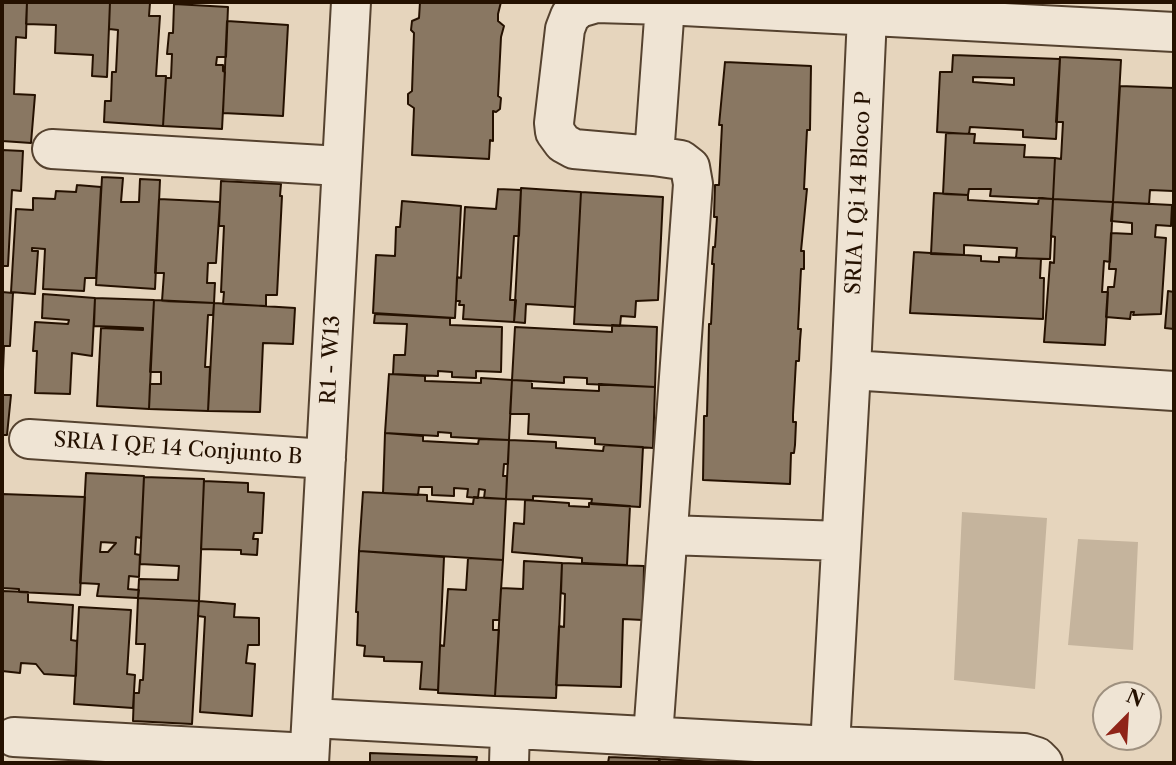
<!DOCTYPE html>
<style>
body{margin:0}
#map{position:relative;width:1176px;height:765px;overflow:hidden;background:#e6d5bd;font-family:"Libre Caslon Text",serif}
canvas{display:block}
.frame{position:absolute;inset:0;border:4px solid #251100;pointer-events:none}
.north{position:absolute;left:1092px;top:681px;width:70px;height:70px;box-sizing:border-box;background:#efe4d4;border:2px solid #9e907f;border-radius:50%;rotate:24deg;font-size:19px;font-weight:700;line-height:28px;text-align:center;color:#251100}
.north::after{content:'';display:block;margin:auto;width:24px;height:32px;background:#8f2418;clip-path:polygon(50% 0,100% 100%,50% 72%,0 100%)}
</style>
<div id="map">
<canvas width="1176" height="765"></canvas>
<div class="frame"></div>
<div class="north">N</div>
</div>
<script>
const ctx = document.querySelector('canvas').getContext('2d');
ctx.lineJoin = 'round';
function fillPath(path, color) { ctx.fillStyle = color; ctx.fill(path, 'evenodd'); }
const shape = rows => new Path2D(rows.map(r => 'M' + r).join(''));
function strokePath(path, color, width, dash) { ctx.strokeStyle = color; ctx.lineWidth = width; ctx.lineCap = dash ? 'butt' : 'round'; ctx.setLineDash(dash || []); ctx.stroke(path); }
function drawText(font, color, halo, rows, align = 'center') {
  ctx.font = font + ' "Libre Caslon Text",serif'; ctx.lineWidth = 5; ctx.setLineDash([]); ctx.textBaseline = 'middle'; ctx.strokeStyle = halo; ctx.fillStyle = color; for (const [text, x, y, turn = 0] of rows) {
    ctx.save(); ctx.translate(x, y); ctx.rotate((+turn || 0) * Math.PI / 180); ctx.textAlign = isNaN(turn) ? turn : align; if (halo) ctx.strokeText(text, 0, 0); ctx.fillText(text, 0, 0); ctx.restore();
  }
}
const green = shape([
 [962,512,1047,518,1035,689,954,680],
 [1078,539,1138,542,1133,650,1068,645]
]);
const building = shape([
 [2,2,27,2,26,38,16,37,14,94,35,95,31,143,2,141,2,2],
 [27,2,110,2,107,77,92,76,93,55,55,53,56,25,26,24,27,2],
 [110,2,150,3,149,16,160,16,156,76,166,76,163,126,104,122,105,101,111,101,112,72,116,72,118,30,109,29,110,2],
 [420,2,501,2,498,14,498,21,504,26,501,37,498,96,501,98,500,109,496,112,493,111,493,141,490,140,489,159,412,155,414,108,408,104,408,94,412,91,414,33,411,30,412,21,419,18,420,2],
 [174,4,228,7,226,57,217,57,216,65,223,65,223,71,225,72,222,129,163,126,166,78,171,78,172,54,167,54,169,33,173,33,174,4],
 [227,21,288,25,283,116,223,113,227,21],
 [953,55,1060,59,1056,139,1023,137,1023,130,970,127,969,134,937,132,940,72,952,72,953,55],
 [973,77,1014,78,1014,85,973,82,973,77],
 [1060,57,1121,60,1113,202,1053,199,1055,158,1061,159,1063,122,1056,122,1060,57],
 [725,62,811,66,810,130,807,130,804,189,807,189,801,251,804,251,804,269,801,269,798,329,801,329,800,341,799,361,796,361,793,415,793,422,796,422,795,445,794,453,791,453,790,484,703,480,704,416,707,416,709,324,711,324,714,264,712,264,713,247,715,247,717,217,714,217,715,185,719,185,722,125,719,125,725,62],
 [1120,86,1174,88,1173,191,1150,190,1149,204,1113,202,1120,86],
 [946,133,975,134,974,143,1025,145,1024,157,1055,158,1053,199,990,196,991,189,969,189,968,195,943,194,946,133],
 [2,150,23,151,21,191,12,190,8,266,2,266,2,150],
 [102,177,123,178,121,202,139,202,140,179,160,180,155,289,96,285,102,177],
 [221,181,281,184,280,196,282,196,277,295,266,295,266,306,223,304,224,292,221,292,224,226,219,226,221,181],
 [77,185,101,187,96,278,85,278,84,291,43,289,45,249,32,248,32,251,38,251,35,294,11,292,16,209,33,210,33,198,55,199,56,191,76,192,77,185],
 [521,188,581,192,575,307,526,304,525,323,514,322,521,188],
 [498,189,521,190,519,236,514,236,510,300,516,300,514,322,463,319,464,305,459,305,460,301,456,301,457,277,461,278,465,207,496,209,498,189],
 [581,192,663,197,658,300,636,301,635,317,621,316,620,326,574,324,581,192],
 [934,193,968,195,968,200,1038,204,1039,198,1053,199,1050,259,1016,258,1017,248,964,245,964,255,931,254,934,193],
 [159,199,220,202,216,263,208,263,207,283,215,283,214,303,162,301,164,273,155,273,159,199],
 [1053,199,1113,202,1110,262,1104,261,1102,292,1108,292,1105,345,1044,342,1050,262,1054,263,1055,237,1051,236,1053,199],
 [402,201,461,206,455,318,373,313,376,255,395,256,396,227,400,227,402,201],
 [1113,202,1172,205,1171,226,1156,225,1155,237,1166,238,1161,314,1133,315,1134,312,1131,312,1130,319,1106,317,1108,287,1114,287,1116,269,1109,269,1111,233,1132,234,1132,223,1111,221,1113,202],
 [914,252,981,256,981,261,999,262,999,257,1041,259,1040,278,1044,278,1043,319,910,313,914,252],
 [1168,291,1174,292,1174,329,1165,328,1168,291],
 [2,292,13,293,10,346,2,346,2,292],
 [43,294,95,298,92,356,72,353,70,394,35,393,37,351,33,351,35,322,68,324,69,320,42,318,43,294],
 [95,298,154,300,149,409,97,406,101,328,143,330,143,328,94,326,95,298],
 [154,300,214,303,213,315,208,315,205,367,210,367,208,411,149,409,150,384,161,384,161,372,150,372,154,300],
 [214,303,295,308,293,344,263,343,260,412,208,411,214,303],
 [375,314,450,318,450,325,502,327,501,372,476,371,476,378,452,377,452,372,438,371,438,376,393,374,394,355,405,355,407,324,374,323,375,314],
 [612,325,657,327,655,387,587,384,587,378,564,377,564,383,512,380,515,327,612,332,612,325],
 [2,346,4,346,2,395,11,395,7,435,2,435,2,346],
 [389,374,425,376,425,381,481,383,481,378,512,380,509,440,451,437,451,433,438,432,438,436,385,433,389,374],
 [512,380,532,381,532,388,599,391,599,384,655,387,653,448,595,444,595,438,528,434,529,414,510,414,512,380],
 [385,433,423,436,423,441,478,444,479,439,509,440,508,464,504,464,503,476,507,476,506,499,484,498,485,490,479,489,478,498,467,497,468,489,454,488,454,496,432,495,432,487,419,487,418,495,383,493,385,433],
 [509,440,556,442,556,448,603,451,604,445,643,447,640,507,591,504,592,499,533,496,533,500,506,499,509,440],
 [86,473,144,476,141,538,136,537,135,554,140,555,139,577,129,576,128,589,139,590,138,598,97,596,99,584,80,583,86,473],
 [101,542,116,543,108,552,100,552,101,542],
 [144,477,204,479,199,601,138,598,139,579,178,580,179,566,140,564,144,477],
 [204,481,248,483,248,492,264,493,262,533,254,533,253,539,258,539,257,555,241,554,241,550,201,549,204,481],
 [363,492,427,495,427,501,473,504,474,497,506,499,503,560,359,551,363,492],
 [2,494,85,497,80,595,19,592,19,589,2,588,2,494],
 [525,500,569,503,569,506,589,507,589,503,630,506,627,565,582,563,582,558,512,552,514,523,524,524,525,500],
 [359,551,444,557,438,690,420,689,422,662,384,661,384,657,364,656,365,646,357,645,358,612,356,612,359,551],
 [468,558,503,560,499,620,493,620,493,630,499,630,495,696,438,693,440,645,444,646,448,589,466,590,468,558],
 [524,561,562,563,556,698,495,696,501,588,523,589,524,561],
 [562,563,644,566,643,620,623,619,621,687,556,685,559,626,564,627,565,594,561,593,562,563],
 [2,591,28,592,28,602,73,605,71,640,77,641,76,676,44,674,36,664,21,663,20,673,2,671,2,591],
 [138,598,199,601,192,724,133,721,134,693,139,693,140,680,143,680,145,644,136,644,138,598],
 [199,601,235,604,234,617,259,618,259,645,248,645,246,663,255,664,252,716,200,712,205,617,198,616,199,601],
 [79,607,131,610,127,674,135,675,133,708,74,704,79,607],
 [370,753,477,757,476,763,370,763,370,753],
 [609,757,659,759,659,763,608,763,609,757],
 [660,759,718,762,659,763,660,759]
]);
const minor = shape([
 [665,5,654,156,574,149,563,143,555,132,554,123,565,29,570,16,579,8,596,3,665,5,1174,32],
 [52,149,340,166],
 [851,370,867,16],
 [29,439,326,459],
 [668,535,841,541],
 [312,718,830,746,1024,753,1037,757,1043,763],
 [653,736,693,184,690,167,681,160,654,156],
 [14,737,309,753],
 [830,746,851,370,1174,391],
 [309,763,351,2],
 [509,763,510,729]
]);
const streetNames = [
 ["SRIA I Qi 14 Bloco P",859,193,-87],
 ["R1 - W13",331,360,-87],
 ["SRIA I QE 14 Conjunto B",178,449,4]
];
fillPath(green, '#c5b49d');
fillPath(building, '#897762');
strokePath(building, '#251100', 2);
strokePath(minor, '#55422f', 42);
strokePath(minor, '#efe4d4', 38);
drawText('21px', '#251100', '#efe4d4', streetNames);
</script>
